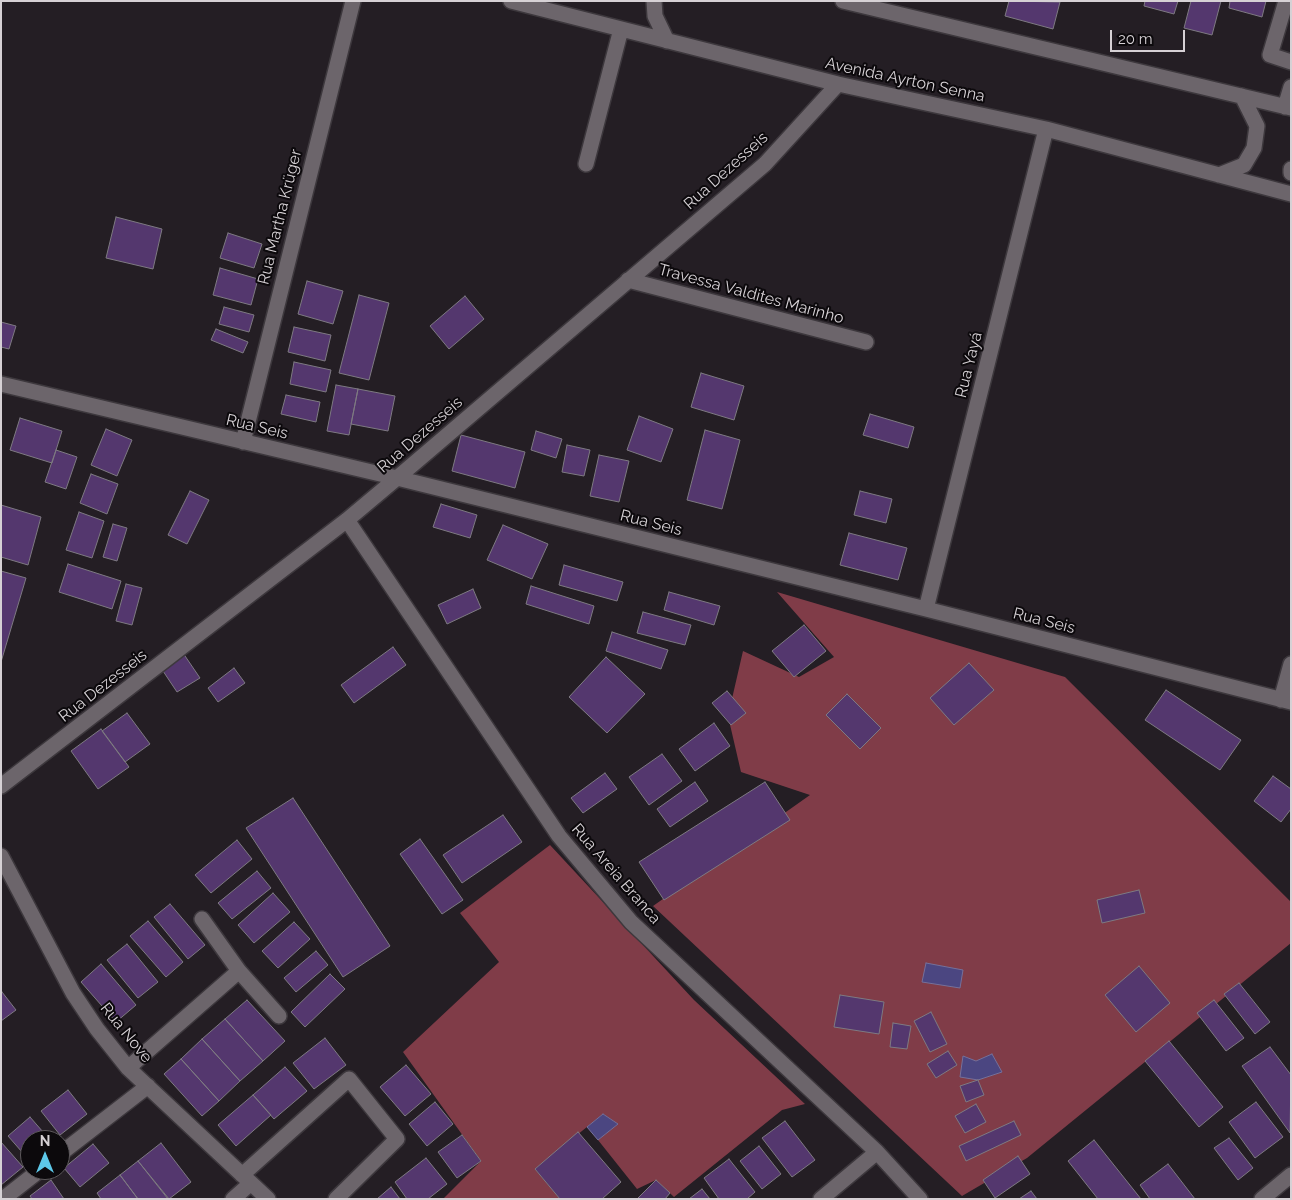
<!DOCTYPE html>
<meta charset="utf-8">
<style>
body{margin:0}
#map{position:relative;width:1292px;height:1200px;overflow:hidden;background:#241e24;font-family:Raleway,sans-serif}
canvas{display:block}
.frame{position:absolute;inset:0;border:2px solid #d6d1d5;pointer-events:none}
.north{position:absolute;left:20px;top:1130px;width:50px;height:50px;box-sizing:border-box;background:#0c090c;border:1px solid #5d595c;border-radius:50%;rotate:0deg;font-size:14px;font-weight:700;line-height:20px;text-align:center;color:#d6d1d5}
.north::after{content:'';display:block;margin:auto;width:18px;height:22px;background:#5dc7e8;clip-path:polygon(50% 0,100% 100%,50% 72%,0 100%)}
.scale{position:absolute;left:1110px;top:30px;width:75px;height:22px;box-sizing:border-box;border:2px solid #d6d1d5;border-top:0;padding-left:6px;font-size:15px;line-height:18px;white-space:nowrap;color:#d6d1d5;-webkit-text-stroke:4px #0c090c;paint-order:stroke}
</style>
<div id="map">
<canvas width="1292" height="1200"></canvas>
<div class="frame"></div>
<div class="north">N</div>
<div class="scale">20 m</div>
</div>
<script>
const ctx = document.querySelector('canvas').getContext('2d');
ctx.lineJoin = 'round';
function fillPath(path, color) { ctx.fillStyle = color; ctx.fill(path, 'evenodd'); }
const shape = rows => new Path2D(rows.map(r => 'M' + r).join(''));
function strokePath(path, color, width, dash) { ctx.strokeStyle = color; ctx.lineWidth = width; ctx.lineCap = dash ? 'butt' : 'round'; ctx.setLineDash(dash || []); ctx.stroke(path); }
function drawText(font, color, halo, rows, align = 'center') {
  ctx.font = font + ' Raleway,sans-serif'; ctx.lineWidth = 4; ctx.setLineDash([]); ctx.textBaseline = 'middle'; ctx.strokeStyle = halo; ctx.fillStyle = color; for (const [text, x, y, turn = 0] of rows) {
    ctx.save(); ctx.translate(x, y); ctx.rotate((+turn || 0) * Math.PI / 180); ctx.textAlign = isNaN(turn) ? turn : align; if (halo) ctx.strokeText(text, 0, 0); ctx.fillText(text, 0, 0); ctx.restore();
  }
}
const forest = shape([
 [777,592,1065,677,1291,902,1291,943,1027,1158,962,1196,653,906,810,795,741,772,728,716,743,651,799,677,834,657],
 [550,845,694,1000,805,1104,782,1110,674,1197,656,1180,637,1189,598,1140,618,1124,603,1114,535,1169,560,1199,443,1199,481,1161,403,1052,499,962,460,913]
]);
const water = shape([
 [926,963,963,970,960,988,922,982,926,963],
 [992,1054,1002,1072,978,1080,960,1077,963,1056,976,1061,992,1054],
 [603,1114,618,1124,598,1140,587,1127,603,1114]
]);
const building = shape([
 [1009,1,1060,2,1053,29,1005,16,1009,1],
 [1145,1,1178,1,1174,14,1144,6,1145,1],
 [1191,1,1221,1,1212,35,1184,28,1191,1],
 [1230,1,1266,1,1262,17,1229,8,1230,1],
 [116,217,162,229,153,269,106,258,116,217],
 [228,233,262,244,254,268,220,258,228,233],
 [220,268,258,279,251,305,213,295,220,268],
 [307,281,343,291,333,324,298,314,307,281],
 [359,295,389,303,369,380,339,373,359,295],
 [465,296,484,319,449,349,430,326,465,296],
 [224,307,254,315,249,332,219,324,224,307],
 [1,322,16,326,9,349,1,347,1,322],
 [294,327,331,335,325,361,288,352,294,327],
 [216,329,248,342,243,353,211,340,216,329],
 [294,362,331,370,326,392,290,384,294,362],
 [701,373,744,386,734,420,691,407,701,373],
 [336,385,358,389,349,435,327,431,336,385],
 [358,389,395,396,388,431,351,424,358,389],
 [286,395,320,402,316,422,281,414,286,395],
 [870,414,914,427,908,448,863,435,870,414],
 [639,416,673,429,661,462,627,450,639,416],
 [20,418,62,431,52,463,10,450,20,418],
 [106,429,132,440,117,476,91,465,106,429],
 [705,430,740,440,722,509,687,500,705,430],
 [536,431,562,439,556,458,531,450,536,431],
 [461,435,525,452,515,488,452,471,461,435],
 [567,445,590,450,584,476,562,472,567,445],
 [56,450,77,457,66,489,45,482,56,450],
 [599,455,629,461,619,502,590,496,599,455],
 [91,474,118,484,107,514,80,503,91,474],
 [190,491,209,500,187,544,168,535,190,491],
 [860,491,892,499,886,523,854,515,860,491],
 [441,504,477,515,470,538,433,527,441,504],
 [1,505,41,517,28,565,1,557,1,505],
 [79,512,104,521,92,558,66,550,79,512],
 [113,524,127,528,117,561,103,557,113,524],
 [503,525,548,544,532,579,487,560,503,525],
 [849,533,907,548,898,580,840,565,849,533],
 [68,564,121,581,112,609,59,592,68,564],
 [564,565,623,582,617,601,559,585,564,565],
 [1,571,26,578,1,662,1,571],
 [126,584,142,588,132,625,116,621,126,584],
 [531,586,594,606,589,624,526,604,531,586],
 [473,589,481,608,447,624,438,605,473,589],
 [669,592,720,606,714,625,664,610,669,592],
 [643,612,691,625,685,645,637,633,643,612],
 [804,625,826,651,794,677,772,651,804,625],
 [612,632,668,650,661,669,606,651,612,632],
 [393,647,406,665,354,703,341,685,393,647],
 [183,653,200,678,177,692,161,668,183,653],
 [606,657,645,694,607,733,569,697,606,657],
 [969,663,994,690,954,725,930,698,969,663],
 [234,668,245,683,218,702,208,688,234,668],
 [1166,690,1241,740,1220,770,1145,720,1166,690],
 [727,691,746,713,731,725,712,703,727,691],
 [847,694,881,728,860,749,826,715,847,694],
 [127,713,150,744,125,762,102,731,127,713],
 [714,723,730,746,695,771,679,749,714,723],
 [101,729,129,767,98,789,71,751,101,729],
 [662,754,682,781,649,805,629,777,662,754],
 [605,773,617,789,583,813,571,798,605,773],
 [1273,776,1291,789,1291,809,1281,822,1254,801,1273,776],
 [695,782,708,801,670,827,657,809,695,782],
 [765,782,790,820,664,900,639,862,765,782],
 [293,798,390,946,343,977,246,828,293,798],
 [503,815,522,842,462,883,443,855,503,815],
 [420,839,463,900,442,914,400,854,420,839],
 [237,840,252,859,211,893,195,875,237,840],
 [257,871,271,888,232,919,218,903,257,871],
 [1139,890,1145,913,1102,923,1097,900,1139,890],
 [273,893,290,912,254,943,238,925,273,893],
 [170,904,205,945,188,959,154,917,170,904],
 [148,921,183,962,166,977,130,936,148,921],
 [294,922,310,939,278,968,262,951,294,922],
 [127,944,158,982,138,998,107,960,127,944],
 [316,951,328,965,296,992,284,978,316,951],
 [101,964,136,1005,116,1022,81,982,101,964],
 [1139,966,1170,1003,1136,1032,1105,995,1139,966],
 [330,974,345,989,305,1027,291,1012,330,974],
 [1239,983,1270,1022,1255,1034,1224,994,1239,983],
 [2,992,16,1010,1,1021,1,993,2,992],
 [840,995,884,1002,879,1034,834,1027,840,995],
 [247,1000,285,1041,263,1061,225,1019,247,1000],
 [1214,1000,1244,1038,1226,1051,1197,1013,1214,1000],
 [931,1012,947,1044,930,1052,914,1021,931,1012],
 [225,1019,263,1061,240,1081,202,1039,225,1019],
 [893,1023,911,1026,907,1049,890,1047,893,1023],
 [325,1038,346,1065,314,1089,293,1063,325,1038],
 [202,1039,240,1081,219,1101,181,1059,202,1039],
 [1169,1041,1223,1107,1199,1127,1145,1061,1169,1041],
 [1270,1047,1291,1075,1290,1133,1242,1066,1270,1047],
 [948,1051,957,1065,936,1078,927,1064,948,1051],
 [181,1059,219,1101,202,1116,164,1074,181,1059],
 [406,1065,431,1094,405,1116,380,1087,406,1065],
 [285,1067,307,1091,274,1119,253,1095,285,1067],
 [978,1080,984,1095,966,1102,960,1086,978,1080],
 [68,1090,87,1114,60,1135,41,1111,68,1090],
 [253,1095,271,1115,236,1146,218,1125,253,1095],
 [435,1102,453,1124,427,1146,409,1124,435,1102],
 [1256,1102,1283,1137,1255,1158,1229,1122,1256,1102],
 [976,1104,986,1122,965,1133,955,1116,976,1104],
 [30,1117,50,1140,30,1140,29,1160,8,1136,30,1117],
 [785,1121,815,1160,792,1177,762,1138,785,1121],
 [1014,1121,1021,1135,966,1161,959,1146,1014,1121],
 [578,1132,621,1182,602,1199,560,1199,535,1169,578,1132],
 [462,1135,481,1161,457,1178,438,1152,462,1135],
 [1229,1138,1253,1168,1238,1180,1214,1148,1229,1138],
 [1094,1140,1141,1199,1098,1199,1068,1161,1094,1140],
 [1,1142,23,1167,1,1185,1,1142],
 [161,1143,191,1182,169,1199,138,1161,161,1143],
 [93,1144,109,1163,80,1187,64,1168,93,1144],
 [759,1146,781,1174,762,1189,740,1161,759,1146],
 [1018,1156,1030,1174,995,1198,983,1180,1018,1156],
 [426,1158,447,1184,428,1199,407,1199,395,1182,426,1158],
 [729,1159,755,1192,747,1199,719,1199,704,1178,729,1159],
 [138,1161,168,1199,138,1199,120,1175,138,1161],
 [1168,1164,1195,1199,1150,1199,1140,1185,1168,1164],
 [120,1175,138,1199,101,1199,97,1193,120,1175],
 [51,1180,64,1199,32,1199,30,1196,51,1180],
 [656,1180,670,1193,665,1199,637,1199,656,1180],
 [391,1187,400,1199,377,1199,391,1187],
 [702,1189,710,1199,689,1199,702,1189],
 [1031,1191,1037,1199,1019,1199,1031,1191]
]);
const minor = shape([
 [511,1,838,84,1046,129,1291,194],
 [654,1,655,16,667,41],
 [843,1,1291,108],
 [1286,1,1270,55,1291,62],
 [1285,107,1291,87],
 [586,164,621,29],
 [1291,169,1291,173],
 [1219,175,1244,165,1254,148,1257,126,1242,96],
 [628,280,866,342],
 [1,384,397,478,926,609,1291,702],
 [243,442,353,1],
 [347,520,559,836,631,922,877,1152,920,1199],
 [926,609,1046,129],
 [1281,700,1291,664],
 [1,786,347,520,397,478,765,164,838,84],
 [1,856,73,993,97,1029,128,1068,268,1199],
 [202,919,239,971,279,1016],
 [128,1068,239,971],
 [60,1154,148,1086],
 [242,1175,349,1079,397,1139,336,1199],
 [3,1199,40,1170],
 [233,1199,251,1183],
 [821,1199,877,1152],
 [1262,1199,1291,1175]
]);
const streetNames = [
 ["Avenida Ayrton Senna",905,80,12],
 ["Rua Dezesseis",726,171,-42],
 ["Rua Martha Krüger",280,217,-76],
 ["Travessa Valdites Marinho",751,294,15],
 ["Rua Yayá",969,365,-76],
 ["Rua Seis",257,427,13],
 ["Rua Dezesseis",420,435,-41],
 ["Rua Seis",651,523,14],
 ["Rua Seis",1044,621,14],
 ["Rua Dezesseis",103,686,-38],
 ["Rua Areia Branca",616,874,49],
 ["Rua Nove",126,1033,51]
];
fillPath(forest, '#803c48');
fillPath(water, '#4b4681');
strokePath(water, '#75709a', 1);
fillPath(building, '#54376e');
strokePath(building, '#7e7a82', 1);
strokePath(minor, '#3d383d', 18);
strokePath(minor, '#6c656b', 15);
drawText('16px', '#d6d1d5', '#0c090c', streetNames);
</script>
